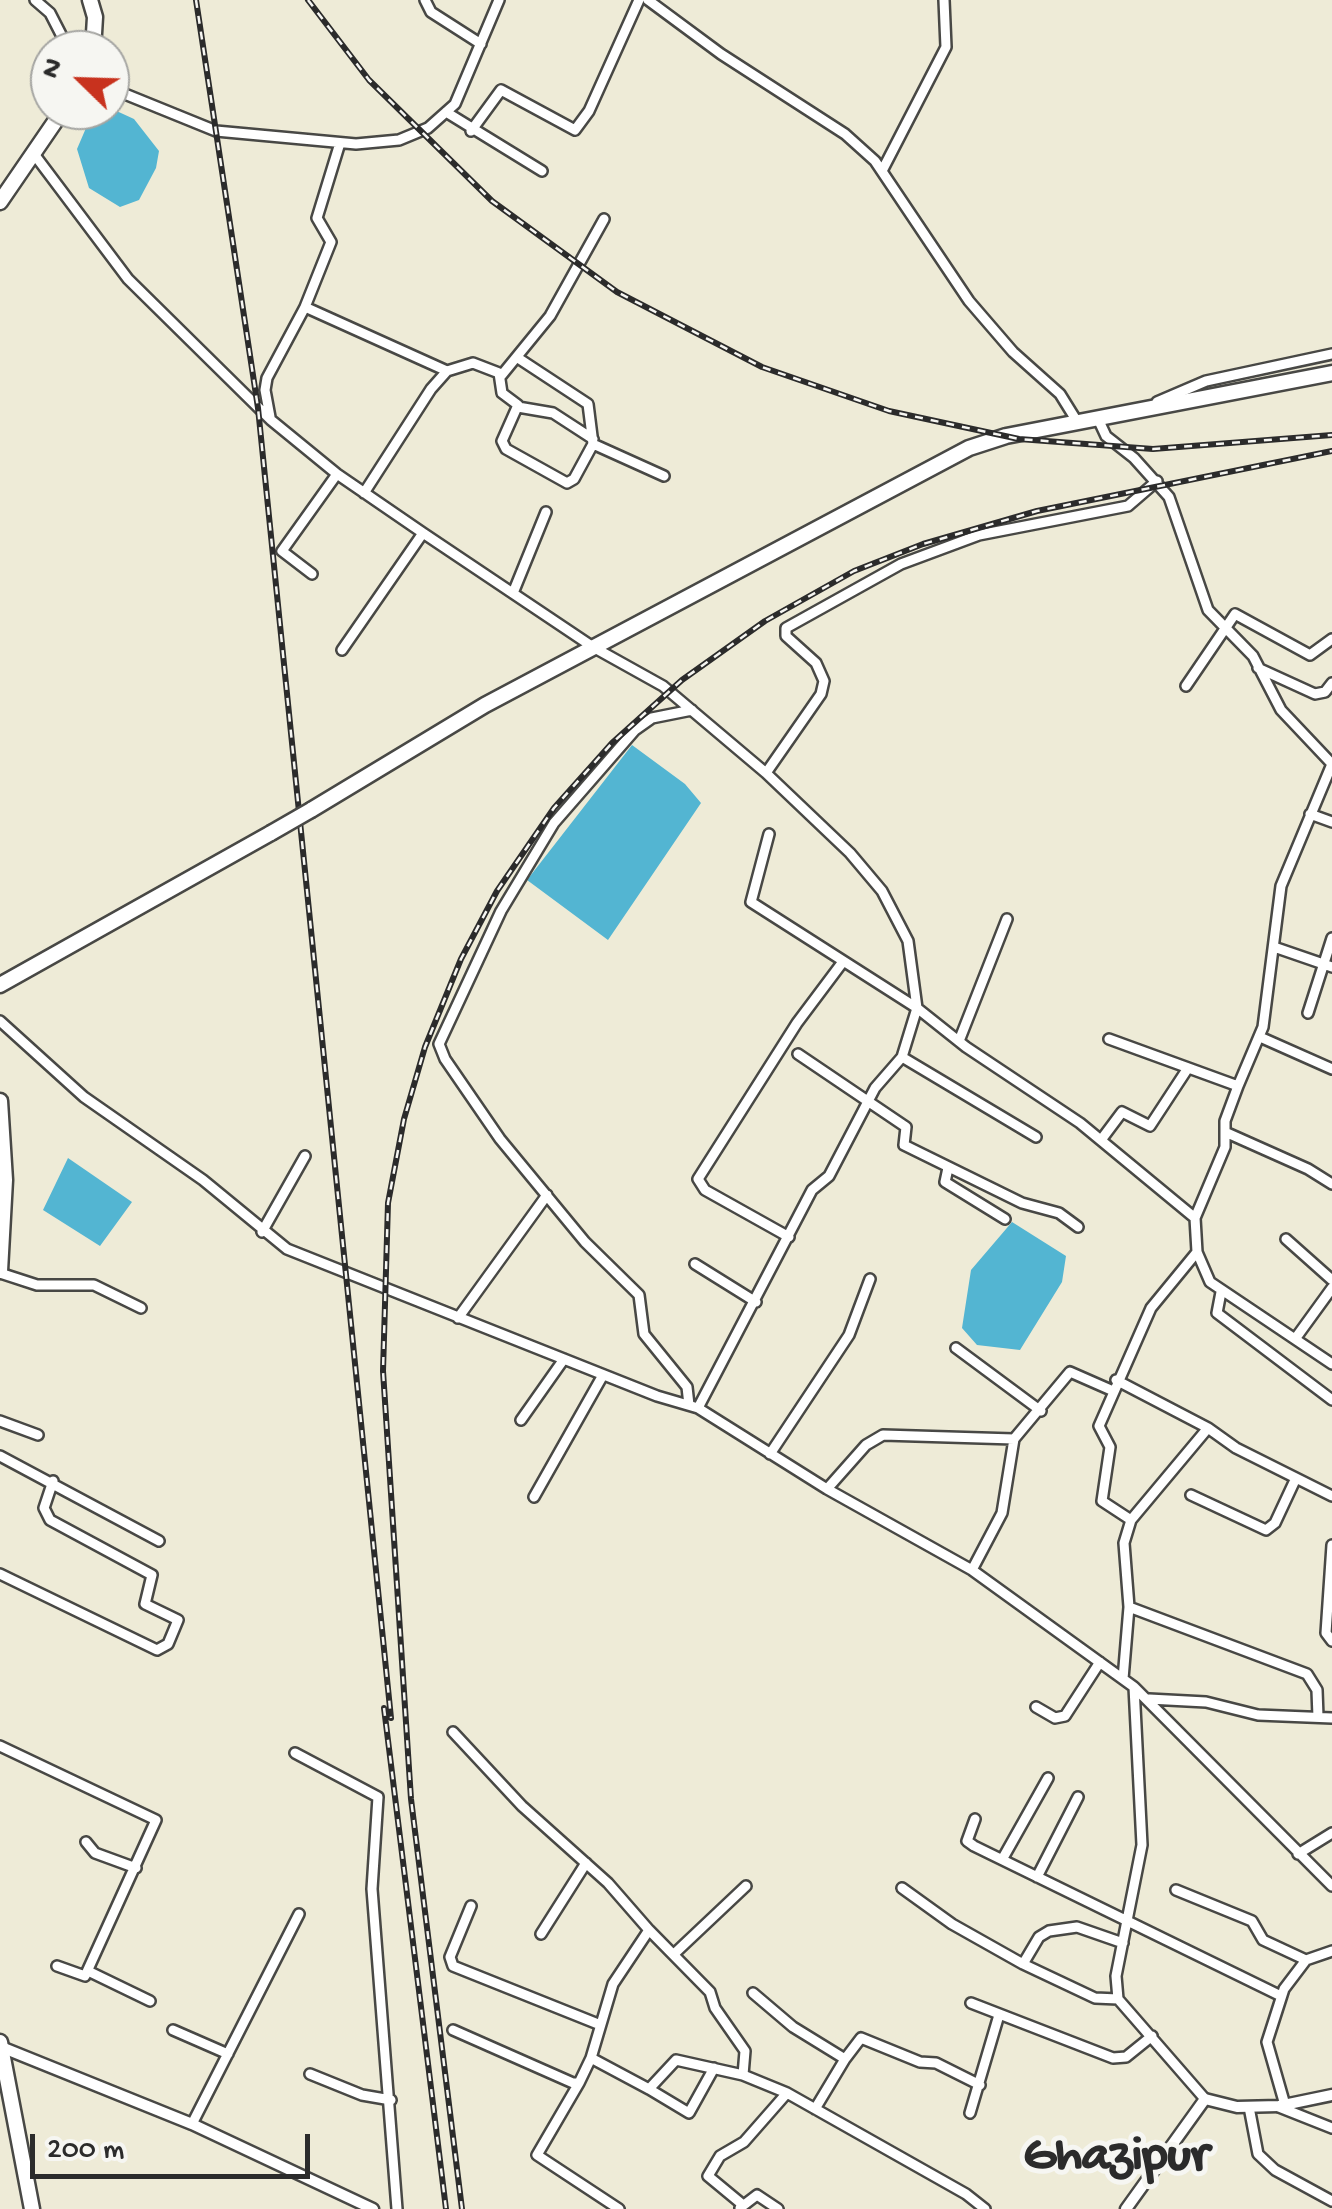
<!DOCTYPE html>
<style>
body{margin:0}
#map{position:relative;width:1332px;height:2209px;overflow:hidden;background:#eeebd7;font-family:"Gochi Hand",sans-serif}
canvas{display:block}
.north{position:absolute;left:30px;top:30px;width:100px;height:100px;box-sizing:border-box;background:#f6f6f2;border:2px solid #a5a5a2;border-radius:50%;rotate:293deg;font-size:28px;font-weight:700;line-height:40px;text-align:center;color:#2b2b2b}
.north::after{content:'';display:block;margin:auto;width:35px;height:45px;background:#c8321e;clip-path:polygon(50% 0,100% 100%,50% 72%,0 100%)}
.scale{position:absolute;left:30px;top:2134px;width:280px;height:45px;box-sizing:border-box;border:5px solid #2b2b2b;border-top:0;padding-left:12px;font-size:30px;line-height:35px;white-space:nowrap;color:#2b2b2b;-webkit-text-stroke:8px #f6f6f2;paint-order:stroke}
</style>
<div id="map">
<canvas width="1332" height="2209"></canvas>
<div class="north">N</div>
<div class="scale">200 m</div>
</div>
<script>
const ctx = document.querySelector('canvas').getContext('2d');
ctx.lineJoin = 'round';
function fillPath(path, color) { ctx.fillStyle = color; ctx.fill(path, 'evenodd'); }
const shape = rows => new Path2D(rows.map(r => 'M' + r).join(''));
function strokePath(path, color, width, dash) { ctx.strokeStyle = color; ctx.lineWidth = width; ctx.lineCap = dash ? 'butt' : 'round'; ctx.setLineDash(dash || []); ctx.stroke(path); }
function drawText(font, color, halo, rows, align = 'center') {
  ctx.font = font + ' "Gochi Hand",sans-serif'; ctx.lineWidth = 10; ctx.setLineDash([]); ctx.textBaseline = 'middle'; ctx.strokeStyle = halo; ctx.fillStyle = color; for (const [text, x, y, turn = 0] of rows) {
    ctx.save(); ctx.translate(x, y); ctx.rotate((+turn || 0) * Math.PI / 180); ctx.textAlign = isNaN(turn) ? turn : align; if (halo) ctx.strokeText(text, 0, 0); ctx.fillText(text, 0, 0); ctx.restore();
  }
}
const water = shape([
 [110,108,134,119,159,151,156,168,139,200,120,207,89,188,77,149,92,114],
 [632,745,685,784,701,803,608,940,527,880],
 [68,1158,132,1202,100,1246,43,1210],
 [1012,1222,1066,1256,1062,1282,1020,1350,977,1345,962,1328,971,1270]
]);
const minor = shape([
 [35,0,50,13,69,50],
 [425,0,431,12,481,44],
 [648,0,721,54,845,134,875,161,969,301,1013,352,1060,394,1078,423],
 [110,88,216,131,356,144,399,140,428,128,455,104,499,0],
 [446,112,542,171],
 [471,131,501,90,575,130,589,111,639,0],
 [34,154,128,279,271,420,337,474,423,533,593,647,663,686,766,773,850,853,882,891,908,941,917,1008,966,1047,1080,1123,1195,1218,1197,1252,1210,1282,1332,1364],
 [882,171,946,47,944,0],
 [305,307,331,242,317,218,340,143],
 [518,358,588,404,593,444],
 [501,376,550,316,604,219],
 [1157,402,1206,381,1332,354],
 [518,407,553,413,593,439],
 [270,417,265,390,267,378,305,307,447,371],
 [1099,421,1106,436,1134,458,1169,497,1208,610,1253,656,1281,710,1332,764],
 [364,493,431,389,447,371,473,363,499,373,502,393,518,405,502,441,506,449,567,483,574,479,593,444,664,476],
 [312,574,282,551,337,474],
 [513,593,546,512],
 [342,650,423,533],
 [1258,668,1315,694,1325,692,1332,683],
 [1186,686,1235,614,1310,655,1332,639],
 [766,773,821,694,824,681,816,663,786,636,786,628,901,564,979,535,1128,506,1157,481],
 [1310,814,1332,822],
 [1274,947,1332,967],
 [1308,1013,1332,938],
 [0,1021,84,1097,203,1180,287,1249,657,1396,698,1408,827,1489,972,1570,1134,1687,1142,1845,1116,1976,1118,1999,1205,2099],
 [1260,1037,1332,1069],
 [1109,1039,1238,1086,1225,1121,1225,1147,1195,1218],
 [959,1041,1007,919],
 [798,1054,906,1127,904,1145,1022,1203,1059,1213,1078,1227],
 [902,1057,1036,1137],
 [1238,1086,1263,1027,1281,886,1332,764],
 [1225,1132,1308,1169,1332,1184],
 [1101,1140,1122,1112,1150,1126,1188,1068],
 [948,1168,945,1182,1005,1219],
 [262,1232,305,1156],
 [789,1237,705,1190,698,1179,797,1023,842,963],
 [1286,1239,1332,1280],
 [695,1264,756,1302],
 [0,1273,37,1285,94,1285,141,1308],
 [1221,1292,1217,1313,1332,1400],
 [458,1318,547,1195],
 [1295,1339,1332,1288],
 [956,1348,1041,1411],
 [1116,1380,1208,1428],
 [689,1405,687,1387,644,1334,639,1295,585,1242,500,1139,445,1059,439,1044,501,911,554,823,635,730,652,718,692,710],
 [698,1408,812,1190,829,1176,875,1088,902,1057,917,1008,751,902,769,834],
 [521,1420,564,1359],
 [0,1421,38,1435],
 [770,1454,849,1335,870,1279],
 [0,1456,159,1541],
 [827,1489,866,1445,883,1435,1014,1439,1070,1372,1111,1390],
 [1191,1495,1266,1530,1275,1523,1296,1478],
 [534,1497,603,1375],
 [1131,1520,1102,1501,1110,1447,1099,1426,1151,1308,1197,1252],
 [1332,1545,1326,1633,1332,1641],
 [972,1570,1002,1513,1014,1439],
 [0,1574,157,1650,168,1644,178,1620,145,1604,152,1575,50,1520,44,1508,53,1481],
 [1129,1607,1307,1674,1317,1690,1318,1717],
 [1123,1679,1129,1607,1124,1543,1131,1520,1208,1428,1236,1448,1332,1496],
 [1134,1687,1332,1886],
 [1149,1699,1206,1702,1258,1715,1332,1718],
 [1036,1707,1055,1718,1065,1716,1100,1662],
 [453,1732,522,1806,608,1883,649,1930],
 [0,1746,156,1820,85,1976,57,1966],
 [295,1753,378,1797,372,1889,397,2209],
 [975,1819,967,1841,974,1846,1281,1996],
 [86,1842,95,1853,136,1868],
 [1298,1854,1332,1833],
 [1003,1858,1048,1778],
 [1037,1877,1078,1797],
 [902,1888,952,1924,1023,1964,1095,1998,1118,1999],
 [1176,1890,1252,1921,1263,1940,1306,1960,1284,1989,1267,2042,1285,2105],
 [471,1906,450,1957,453,1966,598,2024],
 [541,1934,586,1863],
 [674,1954,746,1886],
 [1306,1960,1332,1951],
 [1023,1964,1039,1937,1049,1931,1077,1927,1123,1943],
 [88,1971,150,2001],
 [753,1993,793,2027,845,2059,815,2109],
 [971,2003,1113,2058,1126,2057,1152,2036],
 [173,2030,228,2054],
 [453,2030,573,2083,579,2083,591,2058,649,2089,676,2060,743,2075,787,2093,966,2194,985,2209],
 [591,2058,613,1984,649,1930,710,1992,715,2008,745,2051,743,2075],
 [845,2059,861,2038,920,2062,936,2063,980,2085],
 [310,2074,362,2095,391,2100],
 [579,2083,537,2155,619,2209],
 [649,2089,689,2113,714,2068],
 [1249,2107,1258,2154,1275,2170,1332,2201],
 [1279,2107,1332,2128],
 [970,2113,999,2015],
 [192,2124,299,1914],
 [743,2205,708,2176,720,2156,744,2142,787,2093],
 [740,2208,757,2195,778,2209]
]);
const tertiary = shape([
 [1,2047,192,2124,373,2209],
 [1126,2209,1205,2099,1237,2107,1279,2106,1332,2095]
]);
const trunk = shape([
 [90,0,95,17,93,50],
 [0,202,63,110],
 [311,810,485,705,969,448,1006,436,1332,373],
 [0,985,271,833],
 [0,1101,5,1180,0,1271],
 [0,2042,32,2209]
]);
const rail = shape([
 [196,0,258,408,391,1718],
 [308,0,369,80,492,201,617,292,762,367,889,411,1019,439,1153,449,1332,435],
 [384,1708,446,2209],
 [462,2209,411,1799,383,1371,388,1203,404,1119,425,1047,461,959,497,891,554,808,612,743,682,680,765,621,854,571,923,544,1037,511,1332,451]
]);
const trunkBridge = shape([
 [271,833,311,810]
]);
const townNames = [
 ["Ghazipur",1116,2159]
];
fillPath(water, '#53b5d2');
strokePath(minor, '#484845', 14);
strokePath(tertiary, '#484845', 15);
strokePath(trunk, '#484845', 19);
strokePath(minor, '#fff', 9);
strokePath(tertiary, '#fff', 10);
strokePath(trunk, '#fff', 14);
strokePath(rail, '#2b2b2b', 6);
strokePath(rail, '#f6f6f2', 2.5, [8]);
strokePath(trunkBridge, '#484845', 19, []);
strokePath(trunkBridge, '#fff', 14);
drawText('bold 50px', '#2b2b2b', '#f6f6f2', townNames);
</script>
